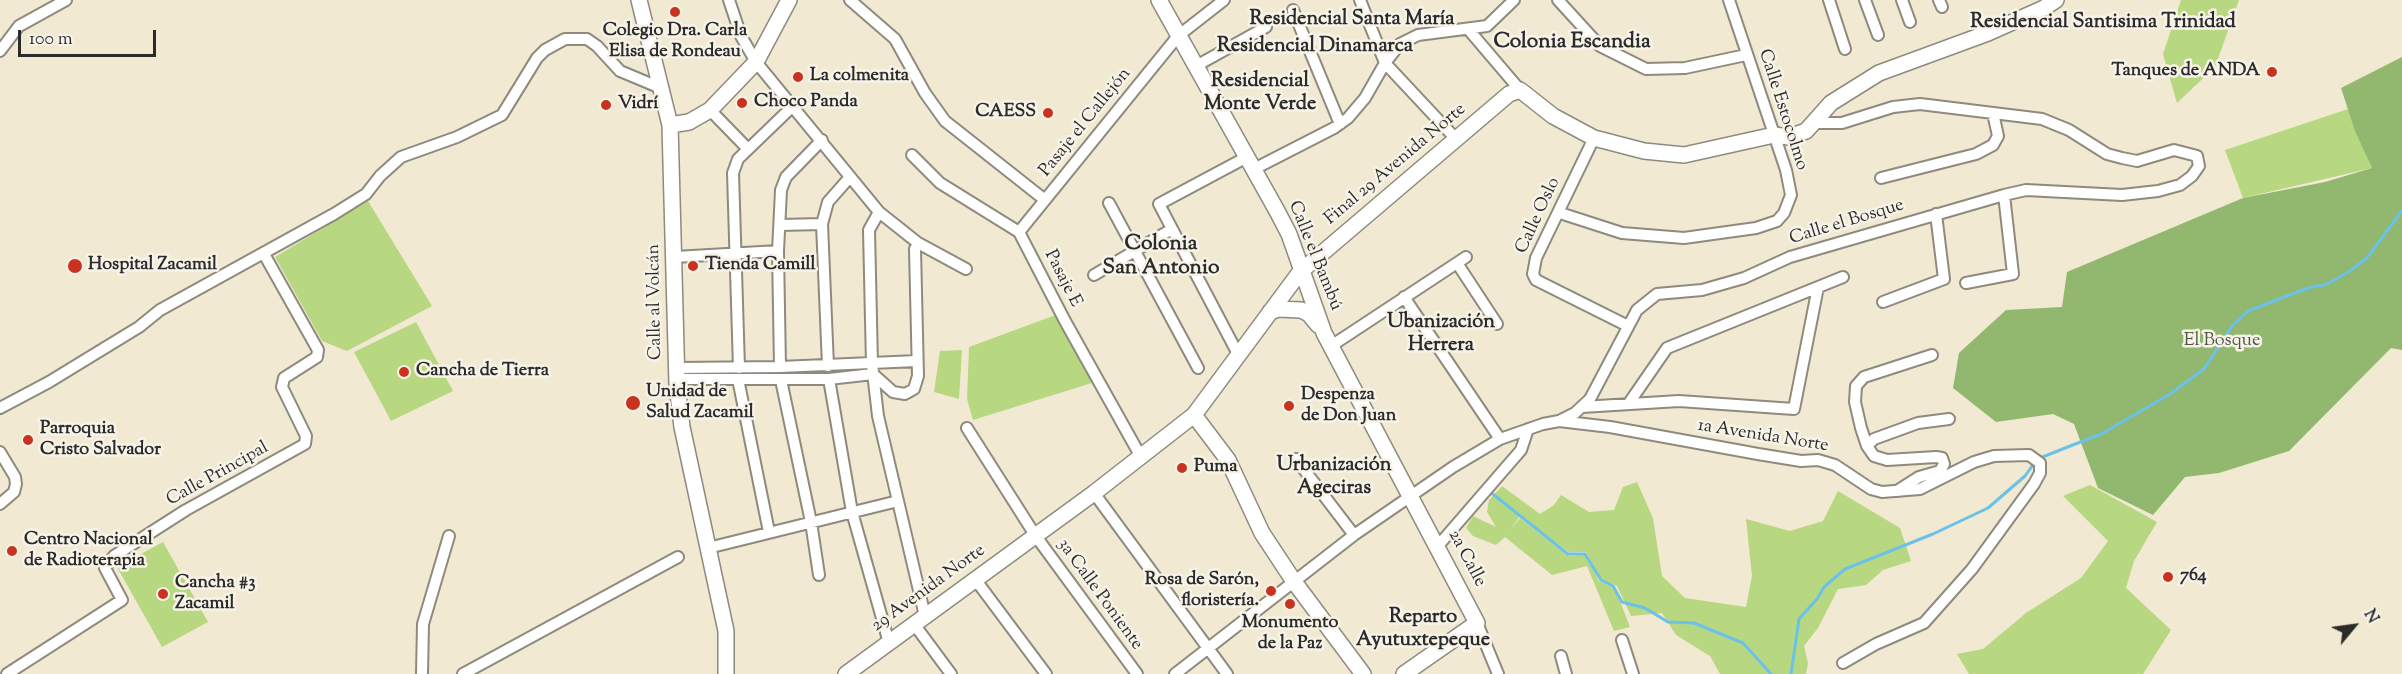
<!DOCTYPE html>
<meta charset="utf-8">
<style>
body{margin:0}
#map{position:relative;width:2402px;height:674px;overflow:hidden;background:#f1e9d2;font-family:"Sorts Mill Goudy",serif}
canvas{display:block}
.north{position:absolute;left:2324px;top:596px;width:60px;height:60px;-webkit-text-stroke:4px #f7f3e8;paint-order:stroke;rotate:61deg;font-size:16px;font-weight:700;line-height:24px;text-align:center;color:#2b2b2b}
.north::after{content:'';display:block;margin:auto;width:21px;height:27px;background:#2b2b2b;clip-path:polygon(50% 0,100% 100%,50% 72%,0 100%)}
.scale{position:absolute;left:18px;top:30px;width:138px;height:27px;box-sizing:border-box;border:3px solid #2b2b2b;border-top:0;padding-left:8px;font-size:18px;line-height:21px;white-space:nowrap;color:#2b2b2b;-webkit-text-stroke:4px #f7f3e8;paint-order:stroke}
</style>
<div id="map">
<canvas width="2402" height="674"></canvas>
<div class="north">N</div>
<div class="scale">100 m</div>
</div>
<script>
const ctx = document.querySelector('canvas').getContext('2d');
ctx.lineJoin = 'round';
function fillPath(path, color) { ctx.fillStyle = color; ctx.fill(path, 'evenodd'); }
const shape = rows => new Path2D(rows.map(r => 'M' + r).join(''));
function strokePath(path, color, width, dash) { ctx.strokeStyle = color; ctx.lineWidth = width; ctx.lineCap = dash ? 'butt' : 'round'; ctx.setLineDash(dash || []); ctx.stroke(path); }
function drawText(font, color, halo, rows, align = 'center') {
  ctx.font = font + ' "Sorts Mill Goudy",serif'; ctx.lineWidth = 5; ctx.setLineDash([]); ctx.textBaseline = 'middle'; ctx.strokeStyle = halo; ctx.fillStyle = color; for (const [text, x, y, turn = 0] of rows) {
    ctx.save(); ctx.translate(x, y); ctx.rotate((+turn || 0) * Math.PI / 180); ctx.textAlign = isNaN(turn) ? turn : align; if (halo) ctx.strokeText(text, 0, 0); ctx.fillText(text, 0, 0); ctx.restore();
  }
}
const green = shape([
 [2181,0,2239,0,2215,67,2177,103,2163,54],
 [2348,109,2372,168,2243,198,2225,150],
 [368,201,432,306,347,351,322,341,275,257],
 [1061,313,1095,382,973,420,967,399,969,347],
 [416,322,453,391,391,421,354,352],
 [962,350,959,399,934,392,940,351],
 [1637,482,1653,518,1662,576,1685,598,1746,607,1752,576,1746,519,1790,531,1823,521,1838,491,1900,528,1911,561,1883,570,1866,585,1838,589,1818,628,1804,646,1808,663,1806,674,1720,674,1710,656,1676,635,1662,613,1631,616,1617,586,1601,580,1586,552,1569,552,1520,516,1510,530,1520,518,1569,556,1586,555,1599,581,1615,588,1630,627,1614,631,1587,566,1552,575,1505,537,1496,545,1473,536,1466,528,1473,516,1496,527,1487,512,1489,500,1502,486,1540,514,1554,505,1561,495,1589,512,1614,510,1623,487],
 [2090,485,2157,522,2134,561,2126,588,2171,630,2143,674,1969,674,1957,654,1983,649,2026,613,2081,578,2108,541,2063,496],
 [163,542,208,622,162,647,117,567]
]);
const forest = shape([
 [2402,57,2402,350,2391,348,2289,451,2219,473,2185,477,2153,515,2098,488,2074,424,2053,414,1996,422,1953,388,1959,353,2006,310,2062,307,2067,272,2243,198,2325,182,2372,168,2355,131,2341,88]
]);
const stream = shape([
 [2040,458,2103,433,2170,394,2204,369,2232,326,2248,311,2308,288,2327,284,2347,273,2366,259,2402,211],
 [1489,491,1568,554,1585,554,1601,580,1613,586,1622,602,1645,608,1668,622,1694,623,1743,643,1771,674],
 [1791,674,1799,619,1817,599,1824,587,1845,569,1933,534,1988,508,2025,476,2035,462]
]);
const street = shape([
 [729,0,741,36,756,62,879,212,918,243,966,269],
 [850,0,895,39,925,93,945,121,1045,200],
 [1360,0,1385,63,1456,139],
 [1558,0,1600,46,1646,69,1685,68,1746,55],
 [1829,0,1845,49],
 [1865,0,1878,35],
 [1902,0,1910,22],
 [1939,0,1942,7],
 [1293,10,1340,124],
 [1468,29,1520,90],
 [0,51,19,26,66,0],
 [1196,66,1266,27],
 [710,110,748,149],
 [1594,138,1536,258,1533,274,1536,280,1628,326],
 [912,155,940,183,1019,232,1065,321,1141,457],
 [1254,169,1334,128,1348,118,1365,98,1385,63,1400,44,1418,35,1487,26,1514,0],
 [1881,178,1976,154,1993,145,1998,136,1993,113],
 [1109,203,1198,368],
 [879,212,869,230,872,364,878,416,925,616],
 [1560,213,1622,233,1684,238,1756,228,1777,221,1784,213,1791,195,1786,170,1729,0],
 [780,225,822,224],
 [1019,232,1178,36,1224,0],
 [675,257,778,251],
 [1457,263,1497,324],
 [1094,275,1172,229],
 [1966,283,2013,274,2004,195],
 [1404,297,1500,439],
 [1883,302,1944,279,1936,214],
 [1331,346,1466,257],
 [1239,356,1159,204,1247,157],
 [828,366,822,224,828,202,850,177],
 [780,367,778,251,781,190,786,177,822,140],
 [676,368,780,367,917,361],
 [739,368,733,173,738,159,794,105],
 [677,379,829,379,873,374,893,392,905,394,914,389,918,376,915,249,918,243],
 [738,379,769,532],
 [829,379,852,512,889,643],
 [781,380,811,522,819,575],
 [1629,403,1667,348,1843,277],
 [1582,407,1679,401,1794,409,1818,287],
 [0,408,49,382,139,327,160,310,334,214,366,194,380,176,401,157,457,137,502,115,537,58,545,50,565,39,587,39,597,46,620,71,663,89],
 [1559,421,1575,413,1590,399,1637,310,1657,294,1702,290,1744,278,1790,257,2004,195,2026,190,2122,195,2158,191,2180,185,2192,176,2199,166,2197,156,2174,150,2137,161,2122,158,2107,154,2069,130,2042,119,1920,104,1893,107,1842,123,1812,123],
 [967,428,1035,535,1137,674],
 [1867,446,1874,439,1918,423,1949,419],
 [0,452,15,477,16,484,14,492,0,504],
 [1296,459,1354,535],
 [1897,491,1919,477,1940,471,1944,464,1942,458,1936,457,1887,460,1874,456,1867,446,1861,428,1855,402,1856,386,1864,377,1932,355],
 [1094,493,1227,674],
 [1437,547,1521,450,1528,429],
 [708,548,898,501],
 [975,579,1046,674],
 [1477,623,1498,674],
 [914,624,951,674],
 [1622,640,1633,674],
 [1561,656,1566,674],
 [7,674,122,600,105,568,114,556,186,510,305,444,306,436,282,387,284,378,317,357,318,350,264,254],
 [422,674,423,624,449,536],
 [463,674,678,557],
 [1175,674,1354,535,1453,467,1500,439,1543,424,1559,421,1610,427,1758,454,1801,461,1818,460,1835,465,1871,489,1882,492,1920,489,1974,462,1994,456,2029,455,2040,463,2040,473,2034,484,1972,569,1924,623,1876,644,1843,663]
]);
const secondary = shape([
 [639,0,670,125,677,385,682,427,726,631,726,674],
 [1159,0,1277,211,1289,234,1324,333,1477,623,1404,674],
 [670,125,689,122,710,110,756,62,789,0],
 [1270,312,1278,309,1301,310,1309,314,1318,325],
 [1194,415,1228,460,1262,533,1295,583,1363,674],
 [846,674,1094,493,1194,415,1300,272,1509,94,1520,90,1553,116,1594,138,1644,151,1684,155,1774,135,1789,137,1806,131,1831,103,1879,73,1988,33,2044,8,2056,0]
]);
const markers = [
 [675,12,6,"#c8321e"],
 [2272,72,6,"#c8321e"],
 [798,77,6,"#c8321e"],
 [742,103,6,"#c8321e"],
 [606,105,6,"#c8321e"],
 [1048,113,6,"#c8321e"],
 [75,266,8,"#c8321e"],
 [693,266,6,"#c8321e"],
 [404,372,6,"#c8321e"],
 [633,403,8,"#c8321e"],
 [1289,406,6,"#c8321e"],
 [28,440,6,"#c8321e"],
 [1182,468,6,"#c8321e"],
 [12,551,6,"#c8321e"],
 [2168,577,6,"#c8321e"],
 [1271,591,6,"#c8321e"],
 [163,594,6,"#c8321e"],
 [1290,604,6,"#c8321e"]
];
const poiNames = [
 ["Colegio Dra. Carla",675,32,"center"],
 ["Elisa de Rondeau",675,53,"center"],
 ["Tanques de ANDA",2260,72,"right"],
 ["La colmenita",810,77],
 ["Choco Panda",754,103],
 ["Vidrí",618,105],
 ["CAESS",1036,113,"right"],
 ["Hospital Zacamil",88,266],
 ["Tienda Camill",705,266],
 ["Cancha de Tierra",416,372],
 ["Unidad de",646,393],
 ["Salud Zacamil",646,414],
 ["Despenza",1301,396],
 ["de Don Juan",1301,417],
 ["Parroquia",40,430],
 ["Cristo Salvador",40,451],
 ["Puma",1194,468],
 ["Centro Nacional",24,541],
 ["de Radioterapia",24,562],
 ["764",2180,577],
 ["Rosa de Sarón,",1259,581,"right"],
 ["floristería.",1259,602,"right"],
 ["Cancha #3",175,584],
 ["Zacamil",175,605],
 ["Monumento",1290,624,"center"],
 ["de la Paz",1290,645,"center"]
];
const streetNames = [
 ["Calle Estocolmo",1782,110,72],
 ["Pasaje el Callejón",1086,123,-51],
 ["Final 29 Avenida Norte",1396,165,-40],
 ["Calle Oslo",1539,216,-65],
 ["Calle el Bosque",1847,223,-17],
 ["Calle el Bambú",1314,256,68],
 ["Pasaje E",1062,279,63],
 ["Calle al Volcán",656,302,-91],
 ["1a Avenida Norte",1763,437,9],
 ["Calle Principal",218,475,-29],
 ["2a Calle",1466,559,62],
 ["29 Avenida Norte",929,589,-36],
 ["3a Calle Poniente",1099,595,54]
];
const parkNames = [
 ["El Bosque",2222,342]
];
const neighbourhoodNames = [
 ["Residencial Santa María",1352,21],
 ["Residencial Santisima Trinidad",2103,24],
 ["Residencial Dinamarca",1315,48],
 ["Residencial",1260,83],
 ["Monte Verde",1260,106],
 ["Ubanización",1441,324],
 ["Herrera",1441,347],
 ["Urbanización",1334,467],
 ["Ageciras",1334,490],
 ["Reparto",1423,619],
 ["Ayutuxtepeque",1423,642]
];
const quarterNames = [
 ["Colonia Escandia",1572,43],
 ["Colonia",1161,245],
 ["San Antonio",1161,269]
];
fillPath(green, '#b7d880');
fillPath(forest, '#91b86e');
strokePath(stream, '#6bc1e8', 3);
strokePath(street, '#8e8a7e', 14);
strokePath(secondary, '#8e8a7e', 18);
strokePath(street, '#fff', 10);
strokePath(secondary, '#fff', 15);
for (const [x, y, r, color] of markers) { const dot = new Path2D(); dot.arc(x, y, r, 0, 2 * Math.PI); ctx.fillStyle = color; ctx.fill(dot); strokePath(dot, '#f7f3e8', 2); }
drawText('bold 18px', '#2b2b2b', '#f7f3e8', poiNames, 'left');
drawText('18px', '#2b2b2b', '#f7f3e8', streetNames);
drawText('18px', '#4e5640', '#f7f3e8', parkNames);
drawText('bold 20px', '#2b2b2b', '#f7f3e8', neighbourhoodNames);
drawText('bold 21px', '#2b2b2b', '#f7f3e8', quarterNames);
</script>
